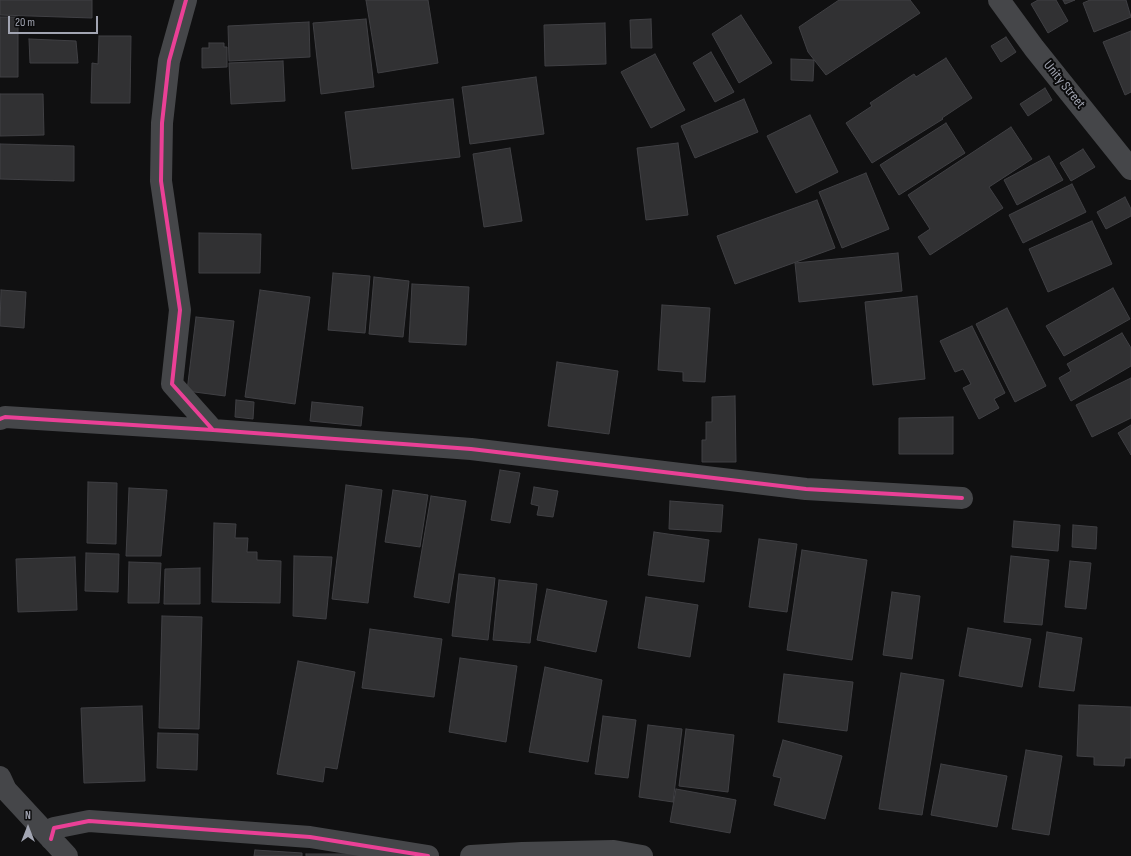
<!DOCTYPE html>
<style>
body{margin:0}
#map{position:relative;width:1131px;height:856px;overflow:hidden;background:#101011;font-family:"Sofia Sans Condensed",sans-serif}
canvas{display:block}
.north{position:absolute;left:8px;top:808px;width:40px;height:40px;-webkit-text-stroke:3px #0b0b0c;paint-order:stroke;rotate:0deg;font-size:11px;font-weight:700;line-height:16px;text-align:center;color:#a2a5b2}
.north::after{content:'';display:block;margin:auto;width:14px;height:18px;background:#a2a5b2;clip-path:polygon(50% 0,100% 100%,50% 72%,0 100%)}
.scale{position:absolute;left:8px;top:16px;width:90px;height:18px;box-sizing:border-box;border:2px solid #a2a5b2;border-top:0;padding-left:5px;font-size:12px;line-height:14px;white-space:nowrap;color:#a2a5b2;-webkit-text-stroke:3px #0b0b0c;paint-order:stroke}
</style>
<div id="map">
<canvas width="1131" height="856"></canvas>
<div class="north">N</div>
<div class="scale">20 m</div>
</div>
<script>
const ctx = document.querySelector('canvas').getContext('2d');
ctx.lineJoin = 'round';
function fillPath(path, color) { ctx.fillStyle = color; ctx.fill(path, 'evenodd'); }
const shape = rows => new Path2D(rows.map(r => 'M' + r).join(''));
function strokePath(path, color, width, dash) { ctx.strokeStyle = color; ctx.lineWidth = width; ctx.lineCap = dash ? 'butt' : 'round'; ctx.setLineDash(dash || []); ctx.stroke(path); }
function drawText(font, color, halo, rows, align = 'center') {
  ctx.font = font + ' "Sofia Sans Condensed",sans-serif'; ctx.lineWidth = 4; ctx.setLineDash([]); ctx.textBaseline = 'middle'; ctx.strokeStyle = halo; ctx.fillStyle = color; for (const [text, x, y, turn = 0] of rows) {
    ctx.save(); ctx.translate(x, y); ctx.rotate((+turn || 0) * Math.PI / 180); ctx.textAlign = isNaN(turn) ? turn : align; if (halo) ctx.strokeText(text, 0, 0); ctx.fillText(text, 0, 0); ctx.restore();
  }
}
const building = shape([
 [0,0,92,0,92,18,0,15,0,0],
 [366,0,428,0,438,63,378,73,366,0],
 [839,0,910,0,920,13,826,75,808,52,799,27,839,0],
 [1038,0,1056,0,1068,21,1048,33,1031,4,1038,0],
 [1063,0,1075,0,1065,4,1063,0],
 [1090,0,1126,0,1131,17,1094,32,1083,3,1090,0],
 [741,15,772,63,739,83,712,34,741,15],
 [0,17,18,17,18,77,0,77,0,17],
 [366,19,374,87,321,94,313,23,366,19],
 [651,19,652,48,631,48,630,20,651,19],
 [309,22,310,57,229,61,228,26,309,22],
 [605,23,606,64,545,66,544,25,605,23],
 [1131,31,1131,92,1125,95,1103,42,1131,31],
 [99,36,131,36,130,103,91,103,92,63,98,64,99,36],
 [1006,37,1016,52,1001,62,991,46,1006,37],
 [29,39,76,41,78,63,30,63,29,39],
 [209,43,224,43,224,47,227,47,227,67,202,68,202,48,209,48,209,43],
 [711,52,734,92,715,102,693,63,711,52],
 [655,54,685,110,651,128,621,72,655,54],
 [946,58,972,98,942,118,943,119,872,163,846,123,872,106,870,103,914,74,916,77,946,58],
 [791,59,814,60,813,81,791,80,791,59],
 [283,61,285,101,231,104,229,63,283,61],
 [536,77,544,134,470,144,462,87,536,77],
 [1045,88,1052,100,1028,116,1020,104,1045,88],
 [0,94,43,94,44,135,0,136,0,94],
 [453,99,460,157,352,169,345,112,453,99],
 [744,99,758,132,695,158,681,126,744,99],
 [810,115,838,172,796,193,767,136,810,115],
 [946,123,965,153,899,195,880,165,946,123],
 [1011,127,1032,159,989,187,1003,208,930,255,918,237,930,229,908,195,1011,127],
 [678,143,688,215,646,220,637,148,678,143],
 [0,144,74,146,74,181,0,179,0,144],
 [510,148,522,221,484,227,473,154,510,148],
 [1083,149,1095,167,1071,181,1060,163,1083,149],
 [1049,156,1063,180,1017,205,1004,180,1049,156],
 [866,173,889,229,842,248,819,192,866,173],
 [1072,184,1086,212,1023,243,1009,215,1072,184],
 [1125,197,1131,209,1131,216,1106,229,1097,212,1125,197],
 [817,200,835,248,735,284,717,236,817,200],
 [1092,221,1112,264,1048,292,1029,249,1092,221],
 [199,233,261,234,260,273,199,273,199,233],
 [898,253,902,291,799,302,795,263,898,253],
 [333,273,370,276,365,333,328,330,333,273],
 [374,277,409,281,403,337,369,334,374,277],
 [412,284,469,287,466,345,409,342,412,284],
 [1113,288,1130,319,1064,356,1046,326,1113,288],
 [1,290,26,292,24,328,0,326,1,290],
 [260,290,310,297,295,404,245,397,260,290],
 [917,296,925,379,873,385,865,302,917,296],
 [662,305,710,308,705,382,683,381,683,372,658,370,662,305],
 [1007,308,1046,386,1015,402,976,324,1007,308],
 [196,317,234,321,225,396,187,391,196,317],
 [972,326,1005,393,994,399,999,408,979,419,963,388,971,384,963,369,955,372,940,341,972,326],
 [1122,333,1131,348,1131,366,1071,401,1059,378,1071,371,1067,364,1122,333],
 [557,362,618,371,609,434,548,426,557,362],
 [1131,378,1131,418,1092,437,1076,405,1131,378],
 [735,396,736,462,702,462,702,440,706,440,706,422,712,422,712,397,735,396],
 [236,400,254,402,253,419,235,417,236,400],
 [312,402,363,407,361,426,310,421,312,402],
 [953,417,953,454,899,454,899,418,953,417],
 [1131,425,1131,455,1118,433,1131,425],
 [500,470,520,473,510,523,491,520,500,470],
 [88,482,117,483,116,544,87,543,88,482],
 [346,485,382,490,368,603,332,599,346,485],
 [534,487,558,491,553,517,537,515,539,506,531,504,534,487],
 [129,488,167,490,161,556,126,556,129,488],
 [393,490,428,495,420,547,385,542,393,490],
 [431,496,466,501,449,603,414,597,431,496],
 [670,501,723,505,721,532,669,529,670,501],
 [1014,521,1060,525,1058,551,1012,547,1014,521],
 [214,523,236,524,235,538,248,538,247,552,257,552,257,560,281,561,280,603,212,602,214,523],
 [1073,525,1097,527,1096,549,1072,547,1073,525],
 [654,532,709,540,704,582,648,575,654,532],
 [759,539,797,544,787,612,749,607,759,539],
 [802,550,867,560,852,660,787,650,802,550],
 [86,553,119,554,118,592,85,591,86,553],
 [294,556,332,557,326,619,293,616,294,556],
 [1011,556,1049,560,1042,625,1004,622,1011,556],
 [75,557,77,610,18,612,16,559,75,557],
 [1070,561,1091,563,1086,609,1065,607,1070,561],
 [129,562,161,563,159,603,128,603,129,562],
 [200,568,200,604,164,604,165,569,200,568],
 [459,574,495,578,488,640,452,636,459,574],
 [499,580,537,584,530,643,493,640,499,580],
 [547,589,607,601,596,652,537,640,547,589],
 [892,592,920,596,912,659,883,655,892,592],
 [646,597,698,605,690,657,638,648,646,597],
 [162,616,202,617,199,729,159,728,162,616],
 [968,628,1031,639,1022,687,959,676,968,628],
 [370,629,442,639,434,697,362,688,370,629],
 [1047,632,1082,638,1074,691,1039,687,1047,632],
 [460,658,517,666,506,742,449,732,460,658],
 [298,661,355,672,337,769,325,767,323,782,277,774,298,661],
 [545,667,602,680,588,762,529,752,545,667],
 [901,673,944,680,922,815,879,809,901,673],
 [784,674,853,682,847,731,778,722,784,674],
 [1079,705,1131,707,1131,758,1125,758,1124,766,1094,765,1094,757,1077,756,1079,705],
 [142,706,145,781,84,783,81,708,142,706],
 [603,716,636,720,628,778,595,774,603,716],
 [648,725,682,729,673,802,639,797,648,725],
 [686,729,734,735,728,792,679,786,686,729],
 [158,733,198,734,197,770,157,768,158,733],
 [783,740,842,756,825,819,774,805,781,778,773,776,783,740],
 [1026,750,1062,756,1049,835,1012,829,1026,750],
 [941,764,1007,776,997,827,931,815,941,764],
 [676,789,736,800,730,833,670,822,676,789],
 [255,850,302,853,302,856,254,856,255,850],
 [306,854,368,854,368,856,306,856,306,854]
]);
const minor = shape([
 [186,0,169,61,162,123,161,181,180,310,172,384,213,430],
 [999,0,1034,48,1131,169],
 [0,419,5,417,213,430,471,449,806,489,962,498],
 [0,777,6,790,67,856],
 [51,839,54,828,89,821,310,837,428,856],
 [471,856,522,853,614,851,642,856]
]);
const cycleway = shape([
 [186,0,169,61,162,123,161,181,180,310,172,384,213,430],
 [0,419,5,417,213,430,471,449,806,489,962,498],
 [51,839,54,828,89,821,310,837,428,856]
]);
const streetNames = [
 ["Unity Street",1064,85,51]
];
fillPath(building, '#313133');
strokePath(building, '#404044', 1);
strokePath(minor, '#454649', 22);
strokePath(cycleway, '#ea4096', 4);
drawText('14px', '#a2a5b2', '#0b0b0c', streetNames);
</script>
